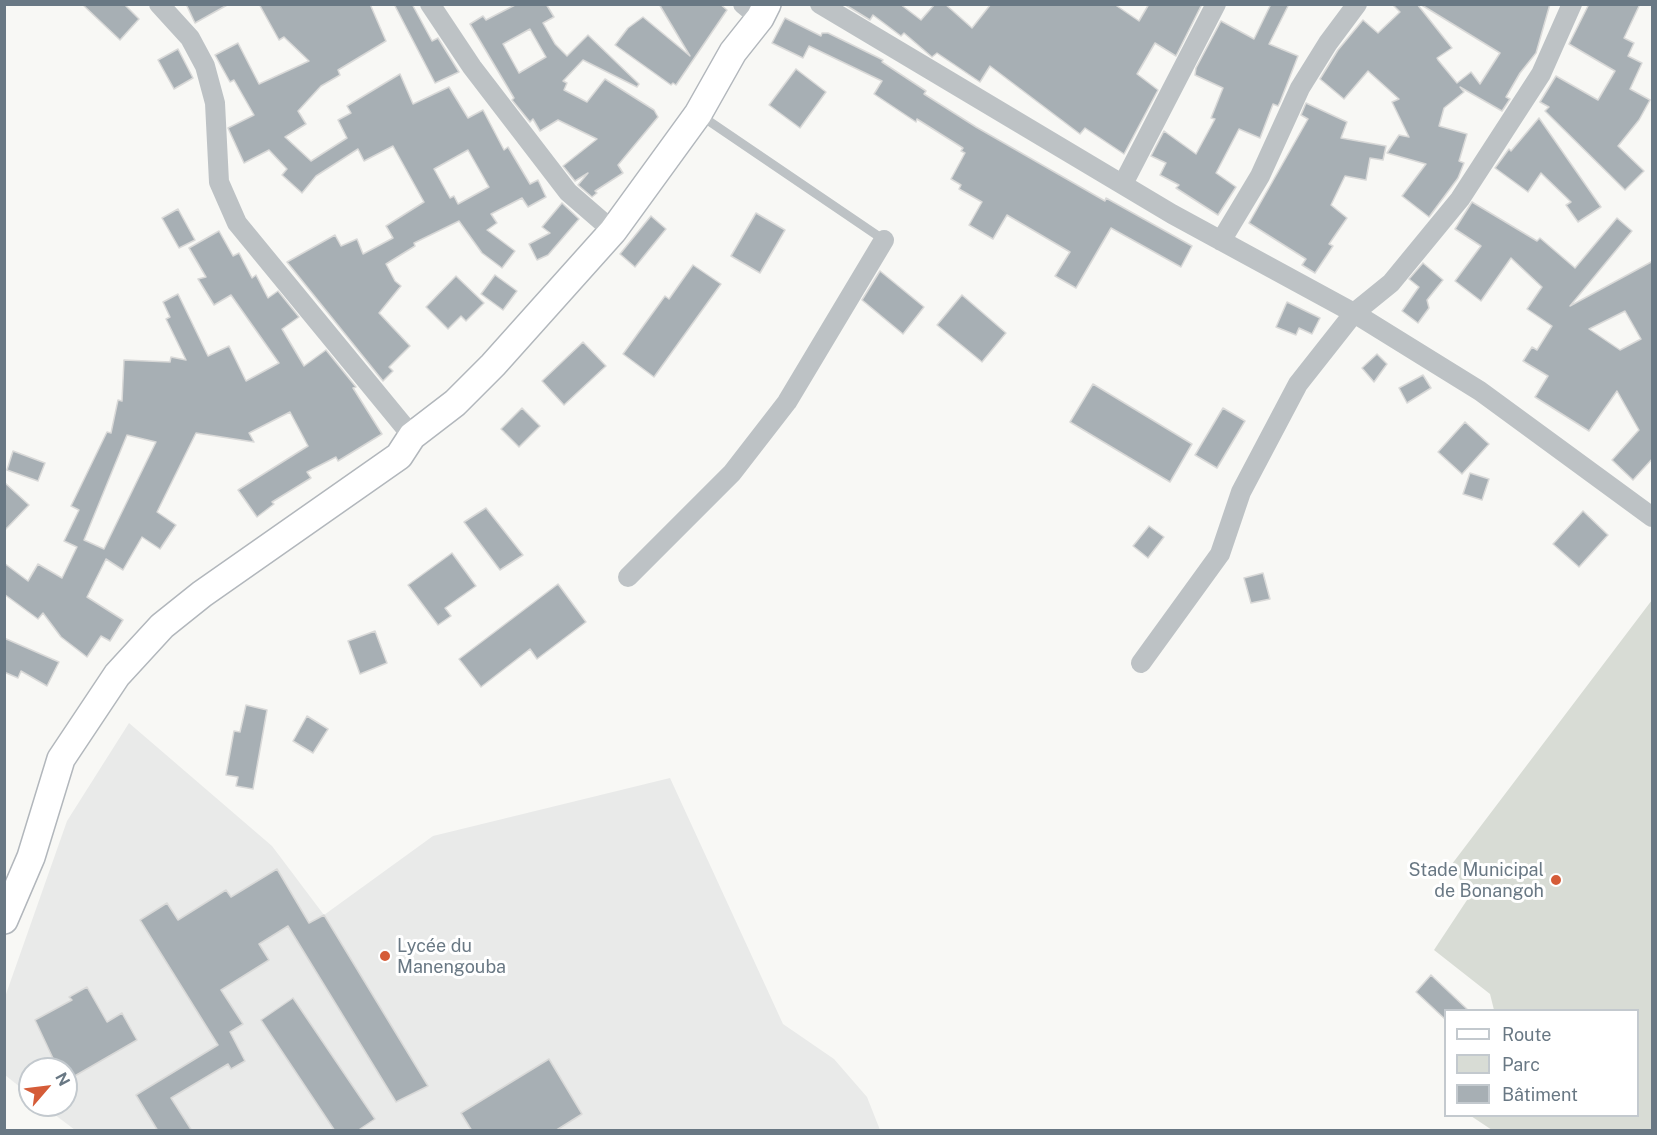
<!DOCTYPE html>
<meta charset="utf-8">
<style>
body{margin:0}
#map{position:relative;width:1657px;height:1135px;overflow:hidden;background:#f8f8f5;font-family:"Public Sans",sans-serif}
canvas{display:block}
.frame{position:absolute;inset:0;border:6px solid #697884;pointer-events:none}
.legend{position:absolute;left:1444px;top:1009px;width:195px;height:108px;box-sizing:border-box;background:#fff;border:2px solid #c3c9ce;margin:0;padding:8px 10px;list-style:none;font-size:18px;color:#697884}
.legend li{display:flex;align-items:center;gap:12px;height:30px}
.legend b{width:30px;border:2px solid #c3c9ce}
.north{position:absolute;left:18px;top:1057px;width:60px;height:60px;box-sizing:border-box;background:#fff;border:2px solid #c3c9ce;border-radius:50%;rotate:62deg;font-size:16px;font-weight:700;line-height:24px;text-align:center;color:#697884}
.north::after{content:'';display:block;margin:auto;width:21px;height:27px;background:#d55c38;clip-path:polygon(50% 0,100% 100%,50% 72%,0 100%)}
</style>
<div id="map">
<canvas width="1657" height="1135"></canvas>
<div class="frame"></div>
<ul class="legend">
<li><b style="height:8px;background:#fff"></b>Route</li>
<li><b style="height:16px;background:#d8dcd5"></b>Parc</li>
<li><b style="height:16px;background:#a7afb4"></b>Bâtiment</li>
</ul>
<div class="north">N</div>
</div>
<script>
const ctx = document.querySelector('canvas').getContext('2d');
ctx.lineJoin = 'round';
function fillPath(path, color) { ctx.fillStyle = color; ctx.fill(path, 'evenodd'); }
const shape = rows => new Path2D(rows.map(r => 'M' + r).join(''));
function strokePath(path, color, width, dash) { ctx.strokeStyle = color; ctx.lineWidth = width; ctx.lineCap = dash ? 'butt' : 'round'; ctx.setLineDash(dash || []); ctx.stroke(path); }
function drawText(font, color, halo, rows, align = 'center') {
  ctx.font = font + ' "Public Sans",sans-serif'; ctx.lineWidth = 6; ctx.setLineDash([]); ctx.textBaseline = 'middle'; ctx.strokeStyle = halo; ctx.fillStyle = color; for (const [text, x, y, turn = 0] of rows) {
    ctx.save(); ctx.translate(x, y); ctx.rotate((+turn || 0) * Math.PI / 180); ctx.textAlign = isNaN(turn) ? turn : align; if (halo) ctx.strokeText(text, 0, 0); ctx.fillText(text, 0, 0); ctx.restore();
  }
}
const built = shape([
 [129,723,272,846,324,915,433,836,670,778,783,1024,834,1059,867,1097,880,1130,75,1130,42,1105,66,1105,66,1069,30,1069,30,1095,5,1075,5,997,67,821]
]);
const green = shape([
 [1652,600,1652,1130,1492,1130,1471,1116,1638,1116,1638,1010,1494,1010,1490,994,1434,950,1469,897,1452,864]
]);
const building = shape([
 [82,4,124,4,139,19,120,40,82,4],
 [186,4,229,4,195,23,186,4],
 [259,4,370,4,386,41,338,70,340,75,321,86,298,111,306,124,285,137,311,161,347,138,338,120,351,113,347,106,400,74,413,104,449,87,468,118,483,110,504,150,508,147,530,184,538,180,546,197,528,207,522,198,491,214,497,223,487,230,515,251,502,268,482,253,459,221,414,243,415,246,386,264,395,281,401,286,379,313,410,346,389,367,393,371,383,381,287,262,335,235,341,246,357,239,363,254,393,238,386,226,424,202,393,146,364,161,358,149,316,176,302,193,282,175,287,169,269,150,244,163,228,128,254,115,234,80,230,82,215,55,238,43,259,84,309,61,284,37,279,40,259,4],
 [468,150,489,187,458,204,454,196,450,198,434,169,468,150],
 [394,4,412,4,432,41,438,38,459,72,435,83,394,4],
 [517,4,546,4,554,17,543,23,555,44,567,56,588,35,639,84,637,87,583,60,563,81,567,83,564,90,587,102,605,79,654,110,658,117,618,165,623,173,595,191,597,193,592,197,578,185,588,173,575,181,563,166,597,139,558,120,540,131,533,119,530,122,512,100,514,98,470,24,483,16,486,20,517,4],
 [530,29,546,57,519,73,503,44,530,29],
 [659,4,720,4,727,10,676,85,673,83,671,85,615,45,628,28,643,17,690,56,659,4],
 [844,4,900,4,921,20,935,4,945,4,972,28,991,4,1114,4,1139,21,1149,4,1202,4,1176,56,1155,43,1137,74,1158,90,1124,154,1085,128,1080,134,990,66,980,82,937,53,932,57,904,33,901,36,873,15,870,20,844,4],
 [1271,4,1289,4,1269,44,1298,56,1280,102,1278,106,1273,104,1260,138,1239,129,1216,173,1236,187,1218,215,1176,188,1179,185,1160,175,1166,163,1151,156,1164,131,1196,154,1215,119,1211,118,1223,88,1195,75,1196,68,1221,21,1254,39,1271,4],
 [1392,4,1417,4,1452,48,1437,58,1438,60,1457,83,1471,72,1480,84,1500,53,1420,4,1550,4,1536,53,1520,73,1506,97,1510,99,1502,111,1460,87,1464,92,1444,108,1439,126,1467,134,1459,161,1464,163,1458,178,1429,217,1402,196,1426,164,1387,153,1399,135,1409,137,1392,102,1399,99,1368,71,1344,99,1320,79,1338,50,1363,20,1378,33,1400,12,1392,4],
 [1589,4,1640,4,1624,38,1634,43,1628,56,1642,63,1630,89,1650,100,1639,120,1618,146,1644,171,1625,190,1545,111,1549,107,1540,102,1556,76,1598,100,1615,71,1569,44,1589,4],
 [785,18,821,36,822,33,828,33,883,60,882,62,926,91,924,94,976,127,1105,201,1106,198,1192,246,1181,267,1111,228,1076,288,1055,276,1070,252,1007,215,993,239,969,225,982,202,959,189,961,185,951,179,965,153,961,151,963,148,917,119,916,122,874,94,882,81,809,46,803,58,772,43,785,18],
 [178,49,193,78,174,89,158,60,178,49],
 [796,69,826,92,800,128,769,105,796,69],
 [1306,103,1347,122,1341,138,1386,146,1383,160,1370,158,1366,180,1345,176,1331,205,1347,218,1329,244,1333,246,1315,273,1302,265,1306,259,1249,223,1308,119,1301,115,1306,103],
 [1539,118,1601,207,1578,222,1566,205,1571,202,1541,173,1528,192,1495,168,1509,149,1511,151,1539,118],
 [1472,202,1537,241,1540,238,1575,268,1617,218,1632,231,1570,306,1653,261,1653,458,1633,480,1612,460,1639,430,1617,391,1589,431,1535,397,1548,376,1523,361,1532,347,1537,350,1552,326,1527,309,1542,287,1511,258,1481,301,1455,281,1481,246,1455,229,1472,202],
 [1625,311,1641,339,1620,350,1589,329,1625,311],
 [562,203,579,219,548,255,537,260,529,244,550,233,542,227,562,203],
 [178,209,195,240,179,248,162,218,178,209],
 [756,213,785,230,760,273,731,256,756,213],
 [651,216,666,229,635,267,620,254,651,216],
 [219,231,233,256,239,253,252,278,256,275,268,298,278,291,299,317,282,329,304,366,326,350,356,387,353,388,382,434,338,461,336,457,307,472,311,478,272,502,274,504,257,517,238,490,308,446,290,412,249,433,254,442,196,433,157,512,176,525,160,549,142,537,123,570,106,559,87,597,123,620,110,641,101,636,87,657,61,637,43,613,38,619,4,594,4,563,28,581,38,564,62,578,77,547,64,541,79,510,71,506,107,432,111,433,118,400,122,401,124,360,170,362,171,357,186,360,166,319,170,317,163,302,178,294,208,356,229,346,246,381,279,363,231,295,214,305,198,279,206,277,189,248,219,231],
 [127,435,156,442,104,549,84,540,127,435],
 [1423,263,1443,280,1427,300,1429,308,1418,323,1402,311,1419,287,1409,279,1423,263],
 [693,265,721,284,654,377,623,354,665,296,669,299,693,265],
 [880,271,924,307,903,334,862,300,880,271],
 [495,275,517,291,503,310,481,294,495,275],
 [456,276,484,303,466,321,461,316,448,329,426,307,456,276],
 [962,295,1006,333,982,362,937,325,962,295],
 [1287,302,1320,318,1312,334,1299,328,1296,335,1276,327,1287,302],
 [583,342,606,366,564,405,542,381,583,342],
 [1377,354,1387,364,1374,382,1362,368,1377,354],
 [1423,375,1431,388,1407,403,1399,388,1423,375],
 [1093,384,1192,444,1170,482,1070,422,1093,384],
 [522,408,540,426,519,447,501,429,522,408],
 [1223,408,1245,421,1217,468,1195,455,1223,408],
 [1465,422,1489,444,1462,474,1438,452,1465,422],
 [13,451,45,463,38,481,7,470,13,451],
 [1470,473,1489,479,1482,500,1463,494,1470,473],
 [4,482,29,505,4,531,4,482],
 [486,508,523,555,500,570,464,522,486,508],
 [1583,511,1608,535,1579,567,1553,544,1583,511],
 [1149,526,1164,537,1148,558,1133,546,1149,526],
 [452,553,476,586,445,608,451,616,438,625,408,585,452,553],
 [1263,573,1270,599,1251,603,1244,578,1263,573],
 [558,584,586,622,537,659,530,649,481,687,459,659,558,584],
 [375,631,387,663,360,674,348,641,375,631],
 [4,638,59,662,47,686,21,671,18,678,4,672,4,638],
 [246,705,267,710,253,789,236,786,238,777,226,775,234,731,240,732,246,705],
 [307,716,328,729,313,753,293,741,307,716],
 [277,869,309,923,324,915,428,1086,396,1102,288,926,259,944,269,960,221,990,243,1024,230,1032,245,1061,231,1069,228,1064,171,1098,192,1131,158,1131,136,1095,218,1045,140,920,167,903,178,920,226,890,231,897,277,869],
 [1431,975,1469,1011,1446,1011,1446,1020,1416,992,1431,975],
 [87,987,107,1022,122,1013,137,1040,66,1081,66,1069,58,1069,35,1020,72,1000,69,997,87,987],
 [293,998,375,1119,357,1131,335,1131,261,1020,293,998],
 [549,1059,582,1114,555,1131,472,1131,461,1113,549,1059]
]);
const lane = shape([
 [700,115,884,240]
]);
const street = shape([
 [159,4,190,38,205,66,215,103,219,182,237,223,412,436],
 [430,4,472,67,568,192,613,231],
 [743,4,760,18],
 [820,4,1172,214,1354,313,1480,391,1652,517],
 [1123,184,1216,4],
 [1221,241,1260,176,1300,88,1328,43,1357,4],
 [628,577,732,473,787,402,884,240],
 [1141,663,1220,554,1241,492,1298,384,1354,313,1391,283,1460,199,1541,74,1572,4]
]);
const secondary = shape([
 [4,920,31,857,61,759,117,675,162,626,202,594,399,456,412,436,455,403,493,365,613,231,698,114,733,52,760,18,767,4]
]);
const markers = [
 [1556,880,6,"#d55c38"],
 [385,956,6,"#d55c38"]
];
const poiNames = [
 ["Stade Municipal",1544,870],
 ["de Bonangoh",1544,891],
 ["Lycée du",397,946,"left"],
 ["Manengouba",397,967,"left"]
];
fillPath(built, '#e9eae9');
fillPath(green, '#d8dcd5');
fillPath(building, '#a7afb4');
strokePath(building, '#d9d9d8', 1.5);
strokePath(secondary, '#b2b7bc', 30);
strokePath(lane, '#bdc2c5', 9);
strokePath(street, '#bdc2c5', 20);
strokePath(secondary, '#fff', 27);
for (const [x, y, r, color] of markers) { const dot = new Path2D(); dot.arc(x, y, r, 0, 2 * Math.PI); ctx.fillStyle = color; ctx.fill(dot); strokePath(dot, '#fff', 2); }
drawText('18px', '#697884', '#fff', poiNames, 'right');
</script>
